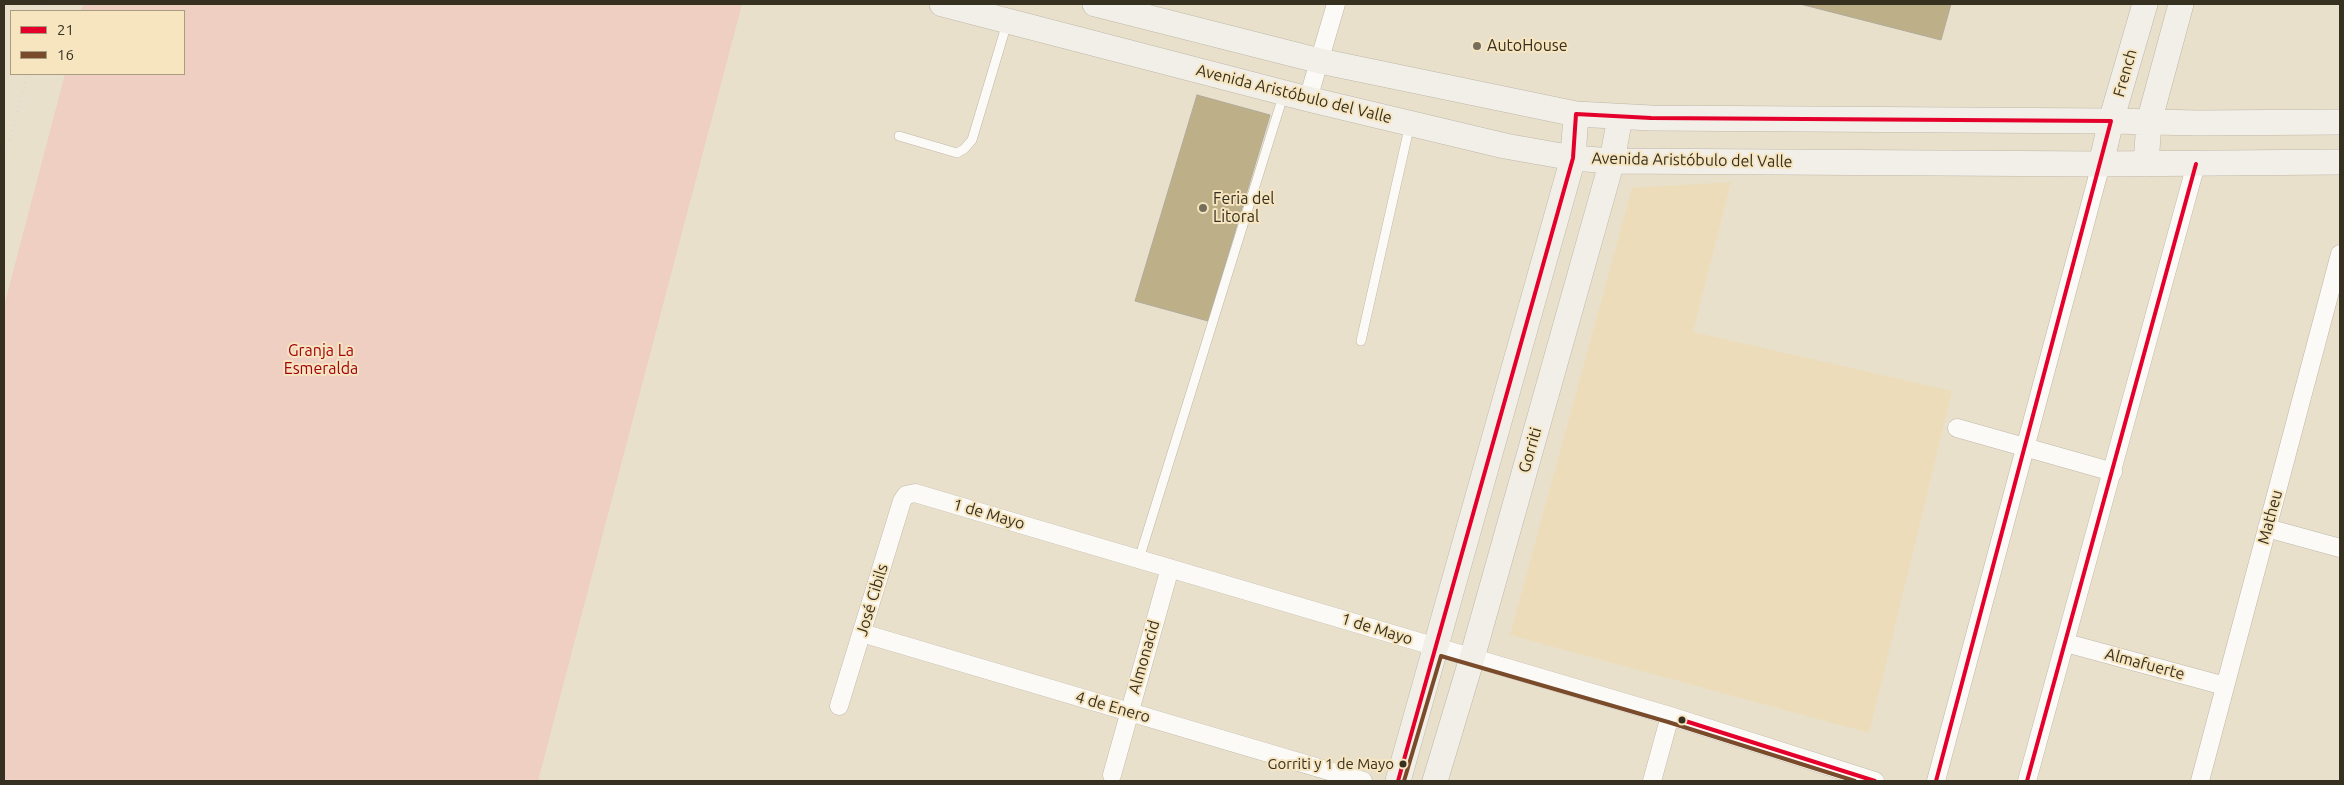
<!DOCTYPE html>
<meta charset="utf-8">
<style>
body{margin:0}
#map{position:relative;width:2344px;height:785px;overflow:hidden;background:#e9e0cc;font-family:Ubuntu,sans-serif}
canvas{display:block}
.frame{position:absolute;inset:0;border:5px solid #363021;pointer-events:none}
.legend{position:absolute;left:10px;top:10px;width:175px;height:65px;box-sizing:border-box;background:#f6e5bf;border:1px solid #a99d80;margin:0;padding:6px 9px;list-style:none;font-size:15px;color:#363021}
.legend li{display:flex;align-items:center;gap:10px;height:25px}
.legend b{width:25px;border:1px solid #a99d80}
</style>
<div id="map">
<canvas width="2344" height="785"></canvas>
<div class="frame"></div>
<ul class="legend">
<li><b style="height:6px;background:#e4002b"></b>21</li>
<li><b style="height:6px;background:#7a4b2a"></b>16</li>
</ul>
</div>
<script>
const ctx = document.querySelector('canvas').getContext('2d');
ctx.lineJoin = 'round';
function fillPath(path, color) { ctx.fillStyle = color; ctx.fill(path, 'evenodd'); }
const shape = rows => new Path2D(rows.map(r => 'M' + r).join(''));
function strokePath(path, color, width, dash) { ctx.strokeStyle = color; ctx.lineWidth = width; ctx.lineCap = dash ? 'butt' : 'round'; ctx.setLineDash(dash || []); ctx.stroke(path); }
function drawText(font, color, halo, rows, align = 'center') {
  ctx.font = font + ' Ubuntu,sans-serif'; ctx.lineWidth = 4; ctx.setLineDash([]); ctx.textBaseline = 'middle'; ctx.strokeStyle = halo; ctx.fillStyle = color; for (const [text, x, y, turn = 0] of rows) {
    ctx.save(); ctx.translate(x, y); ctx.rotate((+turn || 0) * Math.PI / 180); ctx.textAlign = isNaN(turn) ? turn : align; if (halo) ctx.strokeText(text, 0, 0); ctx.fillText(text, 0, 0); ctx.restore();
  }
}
const built = shape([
 [1731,182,1693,332,1952,391,1869,733,1510,635,1632,188]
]);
const green = shape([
 [83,4,742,4,538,781,4,781,4,306,65,74,184,74,184,11,81,11]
]);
const building = shape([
 [1800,4,1951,4,1941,40,1800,4],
 [1197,95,1270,115,1208,321,1135,301,1197,95]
]);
const path = shape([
 [45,11,47,4],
 [4,160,28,74]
]);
const lane = shape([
 [899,136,957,153,964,149,972,140,1007,23],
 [1361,341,1410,124],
 [1139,559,1284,93]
]);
const street = shape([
 [1308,99,1336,4],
 [1957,428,2113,472],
 [2267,528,2340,548],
 [862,633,1363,781],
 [2066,643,2225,686],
 [839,706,902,501,906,495,915,493,1670,716,1875,781],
 [1112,775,1170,568],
 [1652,781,1670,716],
 [1936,781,2101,164],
 [2027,781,2196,164],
 [2200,781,2340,254]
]);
const secondary = shape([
 [942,4,1308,99,1505,146,1573,158,1612,161,2101,164,2340,162],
 [1095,4,1320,61,1576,114,1651,118,2111,121,2197,123,2340,122],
 [2101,164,2111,121,2145,4],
 [2146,164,2149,122,2181,4],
 [1398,781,1573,158,1576,114],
 [1435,781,1472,658,1612,161,1620,117]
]);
const bus1 = shape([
 [1682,720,1875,781],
 [1398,781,1573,158,1576,114,1651,118,2111,121,1936,781],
 [2027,781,2196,164]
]);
const bus2 = shape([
 [1404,781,1441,656,1668,722,1855,781]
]);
const markers = [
 [1477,46,5,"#756e5d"],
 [1203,208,5,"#756e5d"],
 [1682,720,4.5,"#363021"],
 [1403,764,4.5,"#363021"]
];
const busNames = [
 ["Gorriti y 1 de Mayo",1394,764]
];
const poiNames = [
 ["AutoHouse",1487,46],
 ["Feria del",1213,199],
 ["Litoral",1213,217]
];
const streetNames = [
 ["French",2125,73,-74],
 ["Avenida Aristóbulo del Valle",1294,94,14],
 ["Avenida Aristóbulo del Valle",1692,160,1],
 ["Gorriti",1530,450,-74],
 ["1 de Mayo",989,514,16],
 ["Matheu",2270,517,-75],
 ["José Cibils",872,600,-73],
 ["1 de Mayo",1377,629,17],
 ["Almonacid",1144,657,-74],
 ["Almafuerte",2145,664,15],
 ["4 de Enero",1113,707,16]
];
const parkNames = [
 ["Granja La",321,351],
 ["Esmeralda",321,369]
];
fillPath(built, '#ecdcba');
fillPath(green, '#eecfc2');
fillPath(building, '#bdb089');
strokePath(building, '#b0a999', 1);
strokePath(lane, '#beb7a7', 10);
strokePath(street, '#beb7a7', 19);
strokePath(secondary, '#beb7a7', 26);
strokePath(path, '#dddbd4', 3, [1, 4]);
strokePath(lane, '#fcfaf7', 9);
strokePath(street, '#fcfaf7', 18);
strokePath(secondary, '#f2efe9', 25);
strokePath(bus1, '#e4002b', 4);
strokePath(bus2, '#7a4b2a', 4);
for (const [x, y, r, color] of markers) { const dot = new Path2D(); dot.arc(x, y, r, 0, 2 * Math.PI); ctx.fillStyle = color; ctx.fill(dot); strokePath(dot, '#f6e5bf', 2); }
drawText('15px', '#363021', '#f6e5bf', busNames, 'right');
drawText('16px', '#363021', '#f6e5bf', poiNames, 'left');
drawText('16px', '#363021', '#f6e5bf', streetNames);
drawText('16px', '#a30211', '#f6e5bf', parkNames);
</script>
